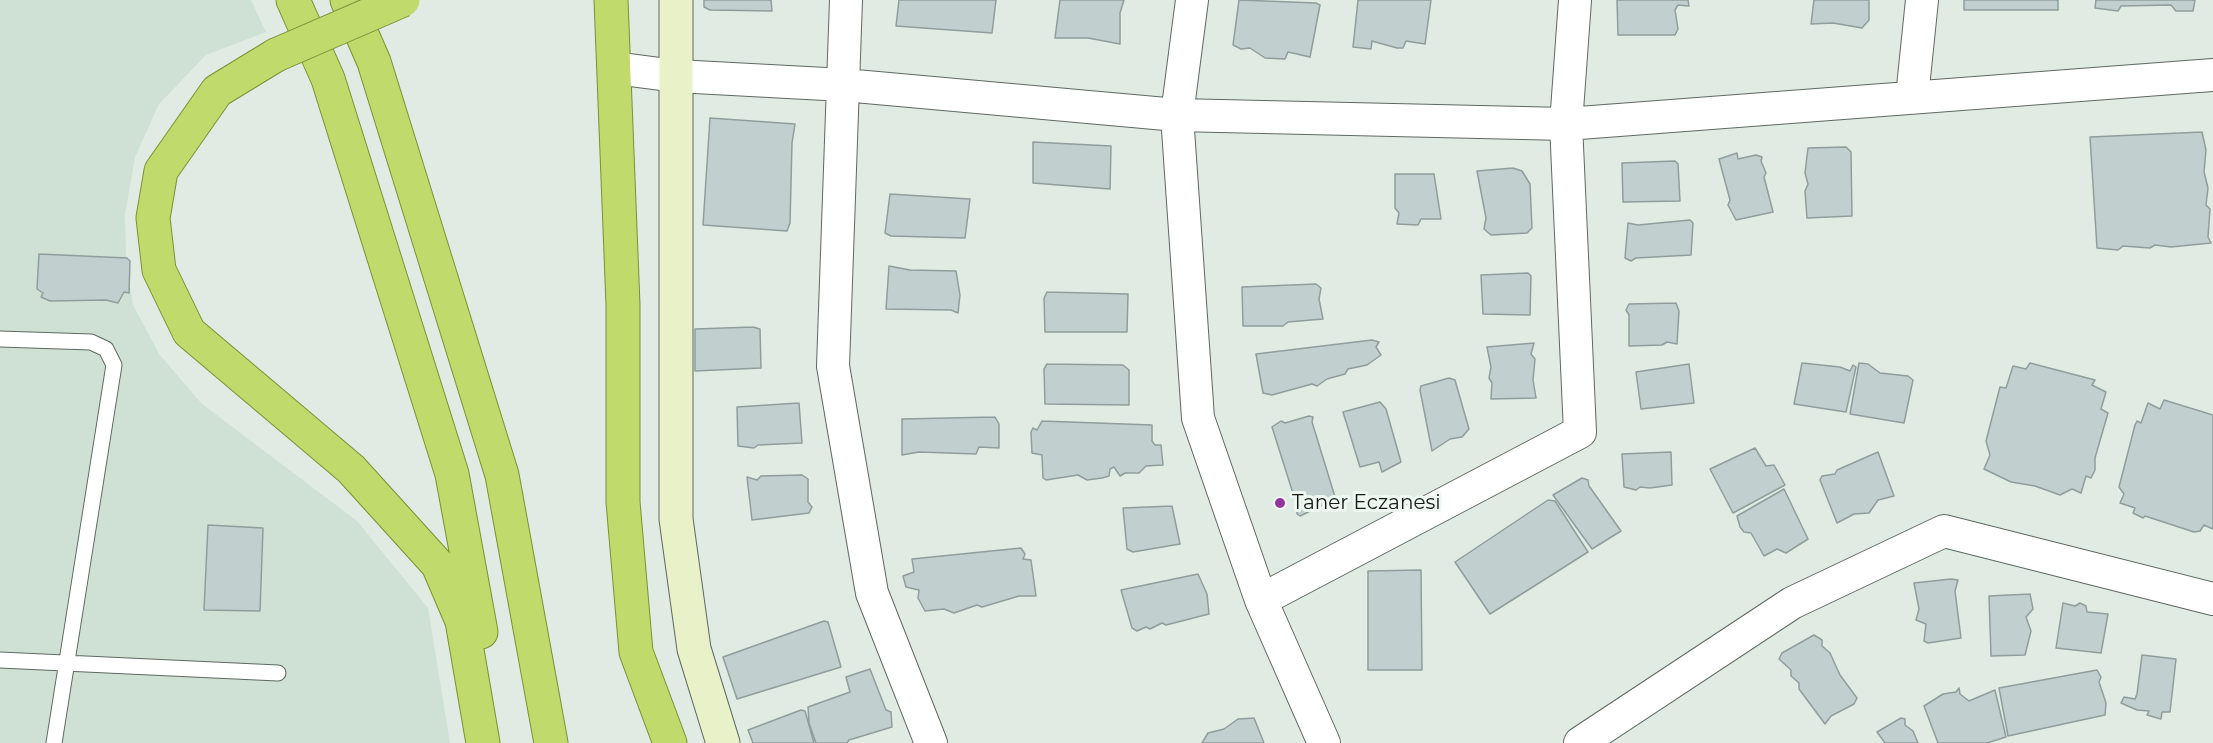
<!DOCTYPE html>
<style>
body{margin:0}
canvas{display:block;background:#e0ebe3}
</style>
<canvas width="2213" height="743"></canvas>
<script>
const ctx = document.querySelector('canvas').getContext('2d');
ctx.lineJoin = 'round';
function fillPath(path, color) { ctx.fillStyle = color; ctx.fill(path, 'evenodd'); }
const shape = rows => new Path2D(rows.map(r => 'M' + r).join(''));
function strokePath(path, color, width, dash) { ctx.strokeStyle = color; ctx.lineWidth = width; ctx.lineCap = dash ? 'butt' : 'round'; ctx.setLineDash(dash || []); ctx.stroke(path); }
function drawText(font, color, halo, rows, align = 'center') {
  ctx.font = font + ' Montserrat,sans-serif'; ctx.lineWidth = 6; ctx.setLineDash([]); ctx.textBaseline = 'middle'; ctx.strokeStyle = halo; ctx.fillStyle = color; for (const [text, x, y, turn = 0] of rows) {
    ctx.save(); ctx.translate(x, y); ctx.rotate((+turn || 0) * Math.PI / 180); ctx.textAlign = isNaN(turn) ? turn : align; if (halo) ctx.strokeText(text, 0, 0); ctx.fillText(text, 0, 0); ctx.restore();
  }
}
const built = shape([
 [0,0,251,0,266,32,206,55,159,104,135,157,125,214,126,258,133,305,159,354,202,404,357,521,428,608,450,743,0,743]
]);
const building = shape([
 [704,0,771,0,772,11,710,10,704,7,704,0],
 [899,0,996,0,992,33,896,26,899,0],
 [1060,0,1124,0,1120,13,1120,44,1088,38,1055,38,1060,0],
 [1239,0,1316,3,1320,5,1310,57,1288,52,1285,59,1265,58,1250,48,1241,49,1233,45,1239,0],
 [1358,0,1431,0,1425,44,1406,41,1403,48,1397,48,1372,41,1371,49,1353,47,1358,0],
 [1617,0,1688,0,1689,6,1678,5,1675,10,1678,29,1675,35,1618,35,1617,0],
 [1814,0,1869,0,1869,20,1862,28,1833,23,1811,24,1814,0],
 [1964,0,2058,0,2058,10,1964,10,1964,0],
 [2096,0,2195,0,2193,11,2176,11,2171,5,2121,6,2118,11,2095,8,2096,0],
 [710,118,795,124,792,143,790,223,787,231,703,225,710,118],
 [2202,132,2206,150,2204,172,2208,188,2206,205,2210,209,2208,237,2211,243,2171,247,2155,245,2150,248,2123,246,2118,250,2097,248,2090,137,2202,132],
 [1033,142,1111,146,1110,189,1033,183,1033,142],
 [1846,147,1851,152,1852,216,1807,218,1805,191,1808,184,1805,173,1808,148,1846,147],
 [1737,153,1738,159,1756,155,1762,157,1761,161,1766,173,1764,177,1773,212,1736,220,1728,205,1730,200,1719,159,1737,153],
 [1675,161,1678,164,1680,201,1623,202,1622,163,1675,161],
 [1513,168,1522,171,1530,184,1532,228,1527,233,1491,235,1484,229,1486,218,1477,171,1513,168],
 [1395,174,1434,174,1441,219,1421,219,1418,225,1397,224,1399,213,1395,208,1395,174],
 [890,194,970,199,965,238,891,236,885,233,890,194],
 [1690,220,1693,223,1691,255,1636,258,1631,261,1625,258,1628,223,1638,225,1690,220],
 [39,254,127,258,130,261,129,293,124,292,118,303,106,300,50,301,41,297,43,293,37,289,39,254],
 [889,266,910,270,956,271,960,295,958,313,951,310,886,309,889,266],
 [1528,273,1531,276,1530,315,1483,314,1481,275,1528,273],
 [1316,284,1321,288,1319,299,1323,319,1288,322,1283,326,1243,326,1242,287,1316,284],
 [1047,292,1128,294,1127,332,1045,332,1044,298,1047,292],
 [1676,303,1679,311,1677,344,1667,342,1662,345,1629,346,1629,315,1626,310,1629,304,1676,303],
 [753,327,760,329,761,368,695,371,695,329,753,327],
 [1372,340,1379,342,1376,347,1381,355,1367,365,1348,369,1345,374,1327,379,1317,386,1312,384,1272,395,1263,393,1256,354,1372,340],
 [1534,343,1531,354,1535,359,1533,380,1536,398,1491,399,1492,383,1489,378,1491,367,1487,347,1534,343],
 [1802,363,1840,367,1850,371,1853,365,1856,367,1846,412,1794,404,1802,363],
 [1859,363,1868,364,1880,373,1908,376,1913,380,1904,423,1850,414,1859,363],
 [2030,363,2095,380,2092,385,2106,392,2101,409,2108,413,2095,458,2095,470,2091,478,2086,476,2081,493,2072,489,2060,495,2035,486,2011,482,1984,469,1990,455,1986,441,2000,387,2006,388,2013,366,2026,369,2030,363],
 [1047,364,1123,365,1129,370,1129,405,1045,404,1044,369,1047,364],
 [1689,364,1694,403,1641,409,1636,372,1689,364],
 [1449,378,1455,380,1469,429,1462,437,1450,439,1432,451,1420,390,1421,386,1449,378],
 [2164,400,2213,415,2213,529,2204,525,2200,531,2194,532,2145,516,2143,518,2133,513,2135,508,2120,503,2124,494,2119,487,2135,425,2137,421,2141,423,2148,403,2160,409,2164,400],
 [1380,402,1386,409,1401,462,1382,472,1379,462,1360,467,1343,412,1380,402],
 [799,403,802,443,758,445,754,448,738,446,737,407,799,403],
 [1309,416,1313,417,1312,422,1336,500,1335,504,1327,503,1300,516,1297,514,1297,506,1272,427,1281,421,1285,423,1309,416],
 [995,417,999,424,999,448,979,447,976,454,919,452,902,455,902,419,995,417],
 [1042,421,1152,425,1152,441,1155,445,1161,445,1163,465,1146,466,1139,473,1125,473,1120,476,1114,467,1110,469,1109,476,1102,478,1087,480,1078,475,1046,480,1043,478,1042,455,1032,453,1031,432,1033,428,1037,430,1042,421],
 [1755,448,1766,466,1774,465,1785,485,1733,513,1710,469,1755,448],
 [1671,452,1672,485,1650,488,1640,487,1636,490,1624,487,1622,454,1671,452],
 [1878,452,1894,496,1878,500,1869,513,1854,514,1837,523,1820,480,1822,476,1835,474,1837,470,1878,452],
 [802,475,808,479,808,502,812,507,809,513,752,520,747,477,757,480,761,476,802,475],
 [1582,478,1588,480,1589,486,1621,531,1592,549,1553,495,1582,478],
 [1784,489,1808,539,1786,553,1777,549,1764,556,1751,533,1744,532,1740,527,1737,516,1784,489],
 [1548,500,1555,501,1588,552,1490,614,1455,562,1548,500],
 [1172,506,1180,544,1133,552,1127,549,1123,508,1172,506],
 [208,525,263,528,260,611,204,610,208,525],
 [1021,548,1025,554,1023,559,1031,560,1036,596,1019,596,982,607,977,605,954,613,944,609,925,611,918,598,919,590,906,587,903,576,914,572,912,559,1021,548],
 [1421,570,1422,670,1368,670,1368,571,1421,570],
 [1198,574,1207,594,1209,614,1166,625,1162,623,1150,629,1146,627,1137,631,1132,628,1121,590,1198,574],
 [1951,579,1958,580,1955,591,1961,638,1928,643,1924,641,1926,624,1916,620,1919,609,1914,583,1951,579],
 [2030,594,2033,609,2026,617,2031,631,2025,655,1991,656,1989,596,2030,594],
 [2063,603,2075,606,2080,603,2086,606,2087,612,2108,614,2101,653,2056,648,2063,603],
 [824,621,828,622,841,667,737,699,723,657,824,621],
 [1814,635,1822,640,1822,646,1830,653,1840,675,1857,698,1854,704,1831,716,1825,724,1799,689,1799,683,1791,676,1791,670,1779,659,1782,653,1814,635],
 [2142,655,2176,659,2170,712,2162,712,2161,719,2147,715,2149,711,2137,710,2121,703,2124,697,2135,699,2137,694,2142,655],
 [870,669,886,710,891,712,892,727,849,740,847,743,816,743,809,723,808,707,850,692,846,677,870,669],
 [2097,670,2101,677,2099,682,2106,703,2105,715,2008,736,1999,688,2097,670],
 [1959,688,1960,694,1969,701,1995,690,2006,737,1987,743,1938,743,1924,706,1943,694,1956,692,1959,688],
 [801,710,805,711,814,743,753,743,748,730,801,710],
 [1254,718,1264,743,1202,743,1208,733,1224,729,1238,719,1254,718],
 [1901,718,1905,719,1905,725,1913,731,1918,743,1885,743,1877,732,1901,718]
]);
const service = shape([
 [0,339,91,342,106,349,114,365,54,743],
 [0,660,278,673]
]);
const minor = shape([
 [846,0,833,366,872,593,931,743],
 [1192,0,1177,115,1198,418,1261,600,1324,743],
 [614,68,676,76,844,85,1177,115,1566,124,2213,75],
 [1912,97,1922,0],
 [1261,600,1580,432,1566,124,1575,0],
 [1580,743,1792,603,1944,531,2213,599]
]);
const secondary = shape([
 [676,0,676,519,694,649,723,743]
]);
const trunk = shape([
 [293,0,328,79,452,474,481,632],
 [347,0,374,62,502,475,551,743],
 [611,0,623,305,623,502,636,652,670,743],
 [276,55,217,91,161,171,153,218,159,270,189,332,351,469,438,565,462,621,483,743]
]);
const trunkBridge = shape([
 [276,55,403,0]
]);
const markers = [
 [1280,503,6,"#95359e"]
];
const poiNames = [
 ["Taner Eczanesi",1292,503]
];
fillPath(built, '#cee1d4');
fillPath(building, '#c1d0ce');
strokePath(building, '#8f9e9c', 1.5);
strokePath(service, '#5e6962', 17);
strokePath(minor, '#5e6962', 34);
strokePath(secondary, '#5e6962', 35);
strokePath(trunk, '#7b9136', 35);
strokePath(service, '#fff', 15);
strokePath(minor, '#fff', 32);
strokePath(secondary, '#e8f1c8', 33);
strokePath(trunk, '#c0da6b', 33);
strokePath(trunkBridge, '#7b9136', 35, []);
strokePath(trunkBridge, '#c0da6b', 33);
for (const [x, y, r, color] of markers) { const dot = new Path2D(); dot.arc(x, y, r, 0, 2 * Math.PI); ctx.fillStyle = color; ctx.fill(dot); strokePath(dot, '#edf9f0', 2); }
drawText('20px', '#161a17', '#edf9f0', poiNames, 'left');
</script>
